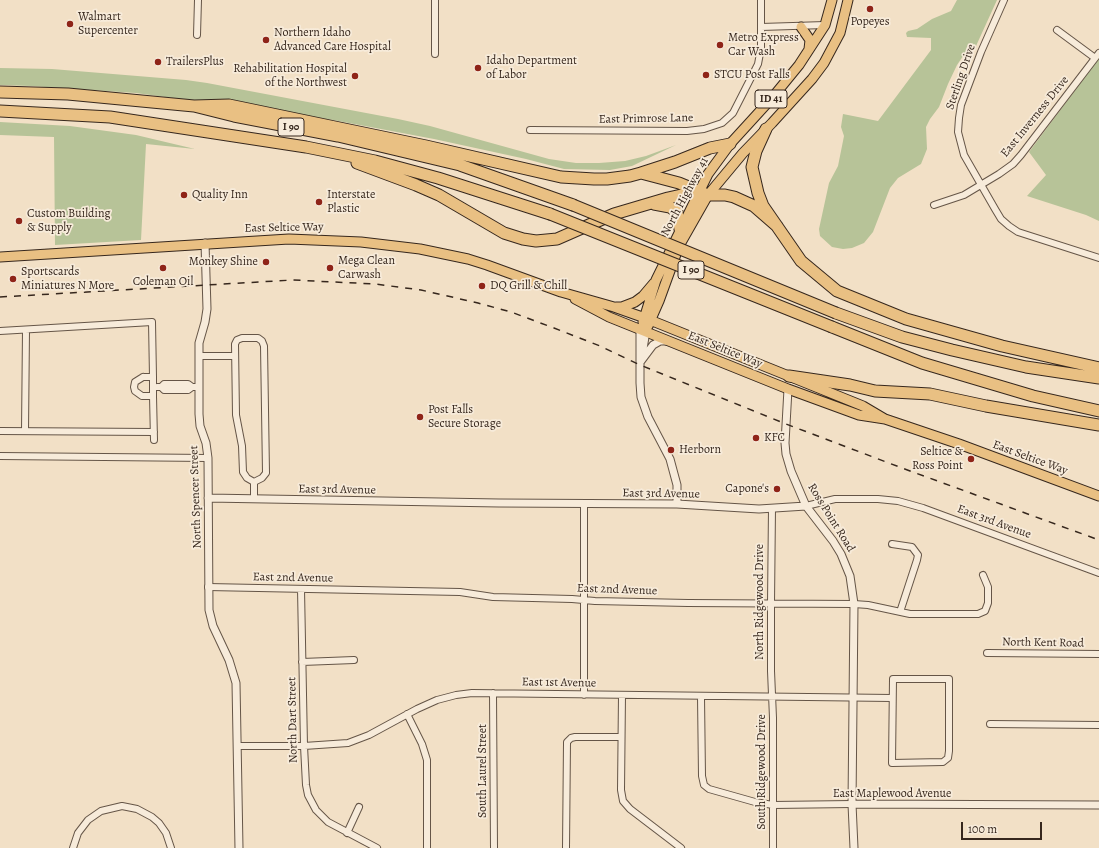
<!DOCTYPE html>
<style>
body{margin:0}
#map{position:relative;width:1099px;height:848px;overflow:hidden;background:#f2e0c6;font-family:Alegreya,serif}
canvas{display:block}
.scale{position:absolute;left:961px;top:822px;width:81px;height:18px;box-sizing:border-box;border:2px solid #36271d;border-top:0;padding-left:5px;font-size:12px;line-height:14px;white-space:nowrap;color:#36271d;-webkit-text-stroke:3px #f7ebda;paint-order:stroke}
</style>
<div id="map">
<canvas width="1099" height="848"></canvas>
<div class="scale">100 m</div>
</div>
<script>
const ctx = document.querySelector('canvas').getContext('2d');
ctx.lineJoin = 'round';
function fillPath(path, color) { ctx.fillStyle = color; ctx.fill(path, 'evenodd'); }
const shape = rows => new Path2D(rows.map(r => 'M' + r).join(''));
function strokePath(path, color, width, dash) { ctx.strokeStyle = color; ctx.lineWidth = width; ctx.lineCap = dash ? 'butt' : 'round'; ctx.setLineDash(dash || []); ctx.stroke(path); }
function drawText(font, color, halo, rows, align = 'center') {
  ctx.font = font + ' Alegreya,serif'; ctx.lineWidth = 3.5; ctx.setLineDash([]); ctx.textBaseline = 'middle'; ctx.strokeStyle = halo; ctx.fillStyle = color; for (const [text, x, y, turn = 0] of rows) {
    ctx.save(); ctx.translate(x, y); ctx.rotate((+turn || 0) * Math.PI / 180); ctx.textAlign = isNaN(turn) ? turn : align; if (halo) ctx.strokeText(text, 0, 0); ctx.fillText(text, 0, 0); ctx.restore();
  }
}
const green = shape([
 [957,0,997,0,976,46,965,53,957,65,948,84,939,107,930,119,926,127,927,149,921,164,898,178,890,188,873,232,864,243,852,248,843,249,832,247,820,236,819,229,829,183,838,166,844,136,841,127,843,114,878,121,931,50,931,38,907,37,906,33,908,31,917,29,932,19,951,11],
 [1099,58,1099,221,1086,215,1027,196,1046,175,1029,152],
 [0,68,52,69,186,80,207,83,398,119,430,126,549,159,576,163,599,163,625,161,646,156,676,145,632,166,610,170,564,169,526,159,434,139,333,120,136,93,31,86,0,85],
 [0,122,70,126,136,135,195,149,146,144,141,240,55,245,54,137,0,135]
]);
const minor = shape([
 [435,0,435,54],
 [1004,0,981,52,961,105,959,118,958,132,964,155,995,209,1001,219,1009,226,1018,232,1099,258],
 [761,27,825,25],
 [1057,30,1095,58],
 [197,35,198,0],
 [530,130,687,131,704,129,722,123,733,113,758,64,761,48,761,0],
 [934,205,964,195,999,174,1013,164,1021,155,1099,53],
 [0,331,152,322,153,377],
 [199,356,235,356],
 [143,377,153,377,153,396,142,396,135,391,134,387,135,382,143,377],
 [157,387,161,387,164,384,188,384,192,387],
 [161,387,164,390,188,390,192,387,199,387],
 [153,396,154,440],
 [0,431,154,432],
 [25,431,26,330],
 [0,456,208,458],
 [254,482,247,478,243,472,242,446,236,415,235,344,237,340,242,338,258,338,262,341,264,346,266,473,262,478,254,482,254,499],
 [584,504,584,695],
 [806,506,835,499,878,499,898,501,923,508,1099,573],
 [772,508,771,603,771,671,773,718,773,848],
 [892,544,912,547,918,555,917,560,900,612],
 [208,587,460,592,493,597,572,599,595,601,688,603,854,604,868,605,910,614,978,614,985,611,988,603,988,587,983,575],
 [301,589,304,746,306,785,308,795,316,810,328,822,377,848],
 [987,653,1099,654],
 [302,662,354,660],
 [893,679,949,679,949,751,948,758,943,762,892,763,893,679],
 [493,693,494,848],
 [622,695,621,790,623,801,630,809,681,848],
 [701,697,702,776,704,785,709,789,755,802,773,805,852,804],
 [407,714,422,744,427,760,427,848],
 [990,724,1099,725],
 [237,746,304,746,348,743,369,735,417,709,437,700,456,695,472,693,892,698],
 [347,833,359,807],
 [73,848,78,833,88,820,101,811,122,806,137,809,152,817,159,823,166,833,171,848],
 [566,848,567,742,571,738,575,737,621,737]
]);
const tertiary = shape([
 [205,243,207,309,205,322,199,343,199,414,200,426,206,443,208,458,209,610,213,626,229,660,236,683,239,848],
 [640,329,640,383,641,397,648,417,670,459,677,485,677,504],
 [642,355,646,331],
 [641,361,653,345,660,341,667,341],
 [788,389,785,443,786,454,791,471,806,506,833,541,841,554,850,576,854,604,852,804,854,848],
 [208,498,499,503,677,504,759,509,806,506],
 [852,804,1099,805]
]);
const primary = shape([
 [801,27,810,40,809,49],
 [0,257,289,239,361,242,420,249,468,259,487,265,561,292,614,307,645,318,863,406,885,419],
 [575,299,609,317,788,389,859,415,885,419,959,444,1099,496],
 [616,307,622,307,635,302,643,296,654,283],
 [643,322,656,280,708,174,730,144,772,98,799,65,825,25,832,0],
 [648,326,659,301,679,246,708,195,743,153,772,123,812,79,824,63,840,33,848,0]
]);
const motorway = shape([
 [0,92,68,94,194,106,234,116,338,136,460,165,573,205],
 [194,106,229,105,426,146,561,177,594,179,607,179,630,176,641,173,679,183,708,195,725,195,734,197,754,206,777,226],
 [0,111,110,117,306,147,375,161,438,178,550,214],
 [766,129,756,151,752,167,758,193,763,206,801,261,837,291,906,319,1002,346,1099,368],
 [357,163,416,185,439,195,504,233,523,239,536,241,557,239,614,214,668,198,699,191],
 [641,173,675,162,710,148,730,144],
 [654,204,670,207,677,212,680,229],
 [836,313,902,337,952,350,1026,367,1099,378],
 [832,327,922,363,1033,396,1099,411],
 [789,376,850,385,875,391,930,394,986,406,1099,425]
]);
const rail = shape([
 [0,297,293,280,375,284,421,290,478,303,511,312,554,328,600,346,640,365,786,424,902,468,1099,540]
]);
const motorwayBridge = shape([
 [573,205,836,313],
 [550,214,832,327]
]);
const markers = [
 [870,9,4,"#8f2418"],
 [70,24,4,"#8f2418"],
 [266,40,4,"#8f2418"],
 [720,45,4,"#8f2418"],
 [158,62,4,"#8f2418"],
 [478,68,4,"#8f2418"],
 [706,75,4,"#8f2418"],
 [355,76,4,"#8f2418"],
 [184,195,4,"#8f2418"],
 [319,202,4,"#8f2418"],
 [19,221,4,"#8f2418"],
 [266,262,4,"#8f2418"],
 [163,268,4,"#8f2418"],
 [330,268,4,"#8f2418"],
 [13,279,4,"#8f2418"],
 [482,286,4,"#8f2418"],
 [420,417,4,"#8f2418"],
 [756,438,4,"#8f2418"],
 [671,450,4,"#8f2418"],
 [971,459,4,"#8f2418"],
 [777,489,4,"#8f2418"]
];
const shields = [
 [771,99,32],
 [291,127,26],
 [691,270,26]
];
const shieldNames = [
 ["ID 41",771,99],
 ["I 90",291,127],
 ["I 90",691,270]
];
const poiNames = [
 ["Walmart",78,17],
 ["Supercenter",78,31],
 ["Popeyes",870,22,"center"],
 ["Northern Idaho",274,33],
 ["Advanced Care Hospital",274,47],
 ["Metro Express",728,38],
 ["Car Wash",728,52],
 ["Idaho Department",486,61],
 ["of Labor",486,75],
 ["TrailersPlus",166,62],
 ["Rehabilitation Hospital",347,69,"right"],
 ["of the Northwest",347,83,"right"],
 ["STCU Post Falls",714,75],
 ["Quality Inn",192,195],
 ["Interstate",327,195],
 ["Plastic",327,209],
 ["Custom Building",27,214],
 ["& Supply",27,228],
 ["Mega Clean",338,261],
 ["Carwash",338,275],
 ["Monkey Shine",258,262,"right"],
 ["Sportscards",21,272],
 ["Miniatures N More",21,286],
 ["Coleman Oil",163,282,"center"],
 ["DQ Grill & Chill",490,286],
 ["Post Falls",428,410],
 ["Secure Storage",428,424],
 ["KFC",764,438],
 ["Herborn",679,450],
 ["Seltice &",963,452,"right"],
 ["Ross Point",963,466,"right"],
 ["Capone's",769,489,"right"]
];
const streetNames = [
 ["Sterling Drive",961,77,-71],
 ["East Inverness Drive",1035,117,-51],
 ["East Primrose Lane",646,119,-1],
 ["North Highway 41",685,197,-62],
 ["East Seltice Way",284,228,-1],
 ["East Seltice Way",725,350,22],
 ["East Seltice Way",1030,458,20],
 ["East 3rd Avenue",337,490,1],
 ["East 3rd Avenue",661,494,1],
 ["North Spencer Street",196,497,-92],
 ["Ross Point Road",831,518,58],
 ["East 3rd Avenue",994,522,20],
 ["East 2nd Avenue",293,578,1],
 ["East 2nd Avenue",617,590,2],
 ["North Ridgewood Drive",760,602,-90],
 ["North Kent Road",1043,643,1],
 ["East 1st Avenue",559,683,1],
 ["North Dart Street",293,720,-91],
 ["South Laurel Street",483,771,-90],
 ["South Ridgewood Drive",762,772,-90],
 ["East Maplewood Avenue",892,794]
];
fillPath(green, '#b7c398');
strokePath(minor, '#655547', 8);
strokePath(tertiary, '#655547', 9);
strokePath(primary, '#36271d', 11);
strokePath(motorway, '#36271d', 13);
strokePath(minor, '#f7ebda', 6);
strokePath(tertiary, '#f7ebda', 7);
strokePath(primary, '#e9c083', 9);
strokePath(motorway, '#e9c083', 11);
strokePath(rail, '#36271d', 1.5, [7, 7]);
strokePath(motorwayBridge, '#36271d', 13, []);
strokePath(motorwayBridge, '#e9c083', 11);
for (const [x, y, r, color] of markers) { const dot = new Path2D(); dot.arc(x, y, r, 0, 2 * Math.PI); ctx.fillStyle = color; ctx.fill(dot); strokePath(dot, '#f7ebda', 1.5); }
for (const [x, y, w] of shields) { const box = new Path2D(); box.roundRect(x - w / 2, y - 9, w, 18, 3); ctx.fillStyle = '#f7ebda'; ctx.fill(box); strokePath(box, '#36271d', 1); }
drawText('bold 11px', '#36271d', null, shieldNames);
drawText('12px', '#36271d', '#f7ebda', poiNames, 'left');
drawText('12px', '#36271d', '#f7ebda', streetNames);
</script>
